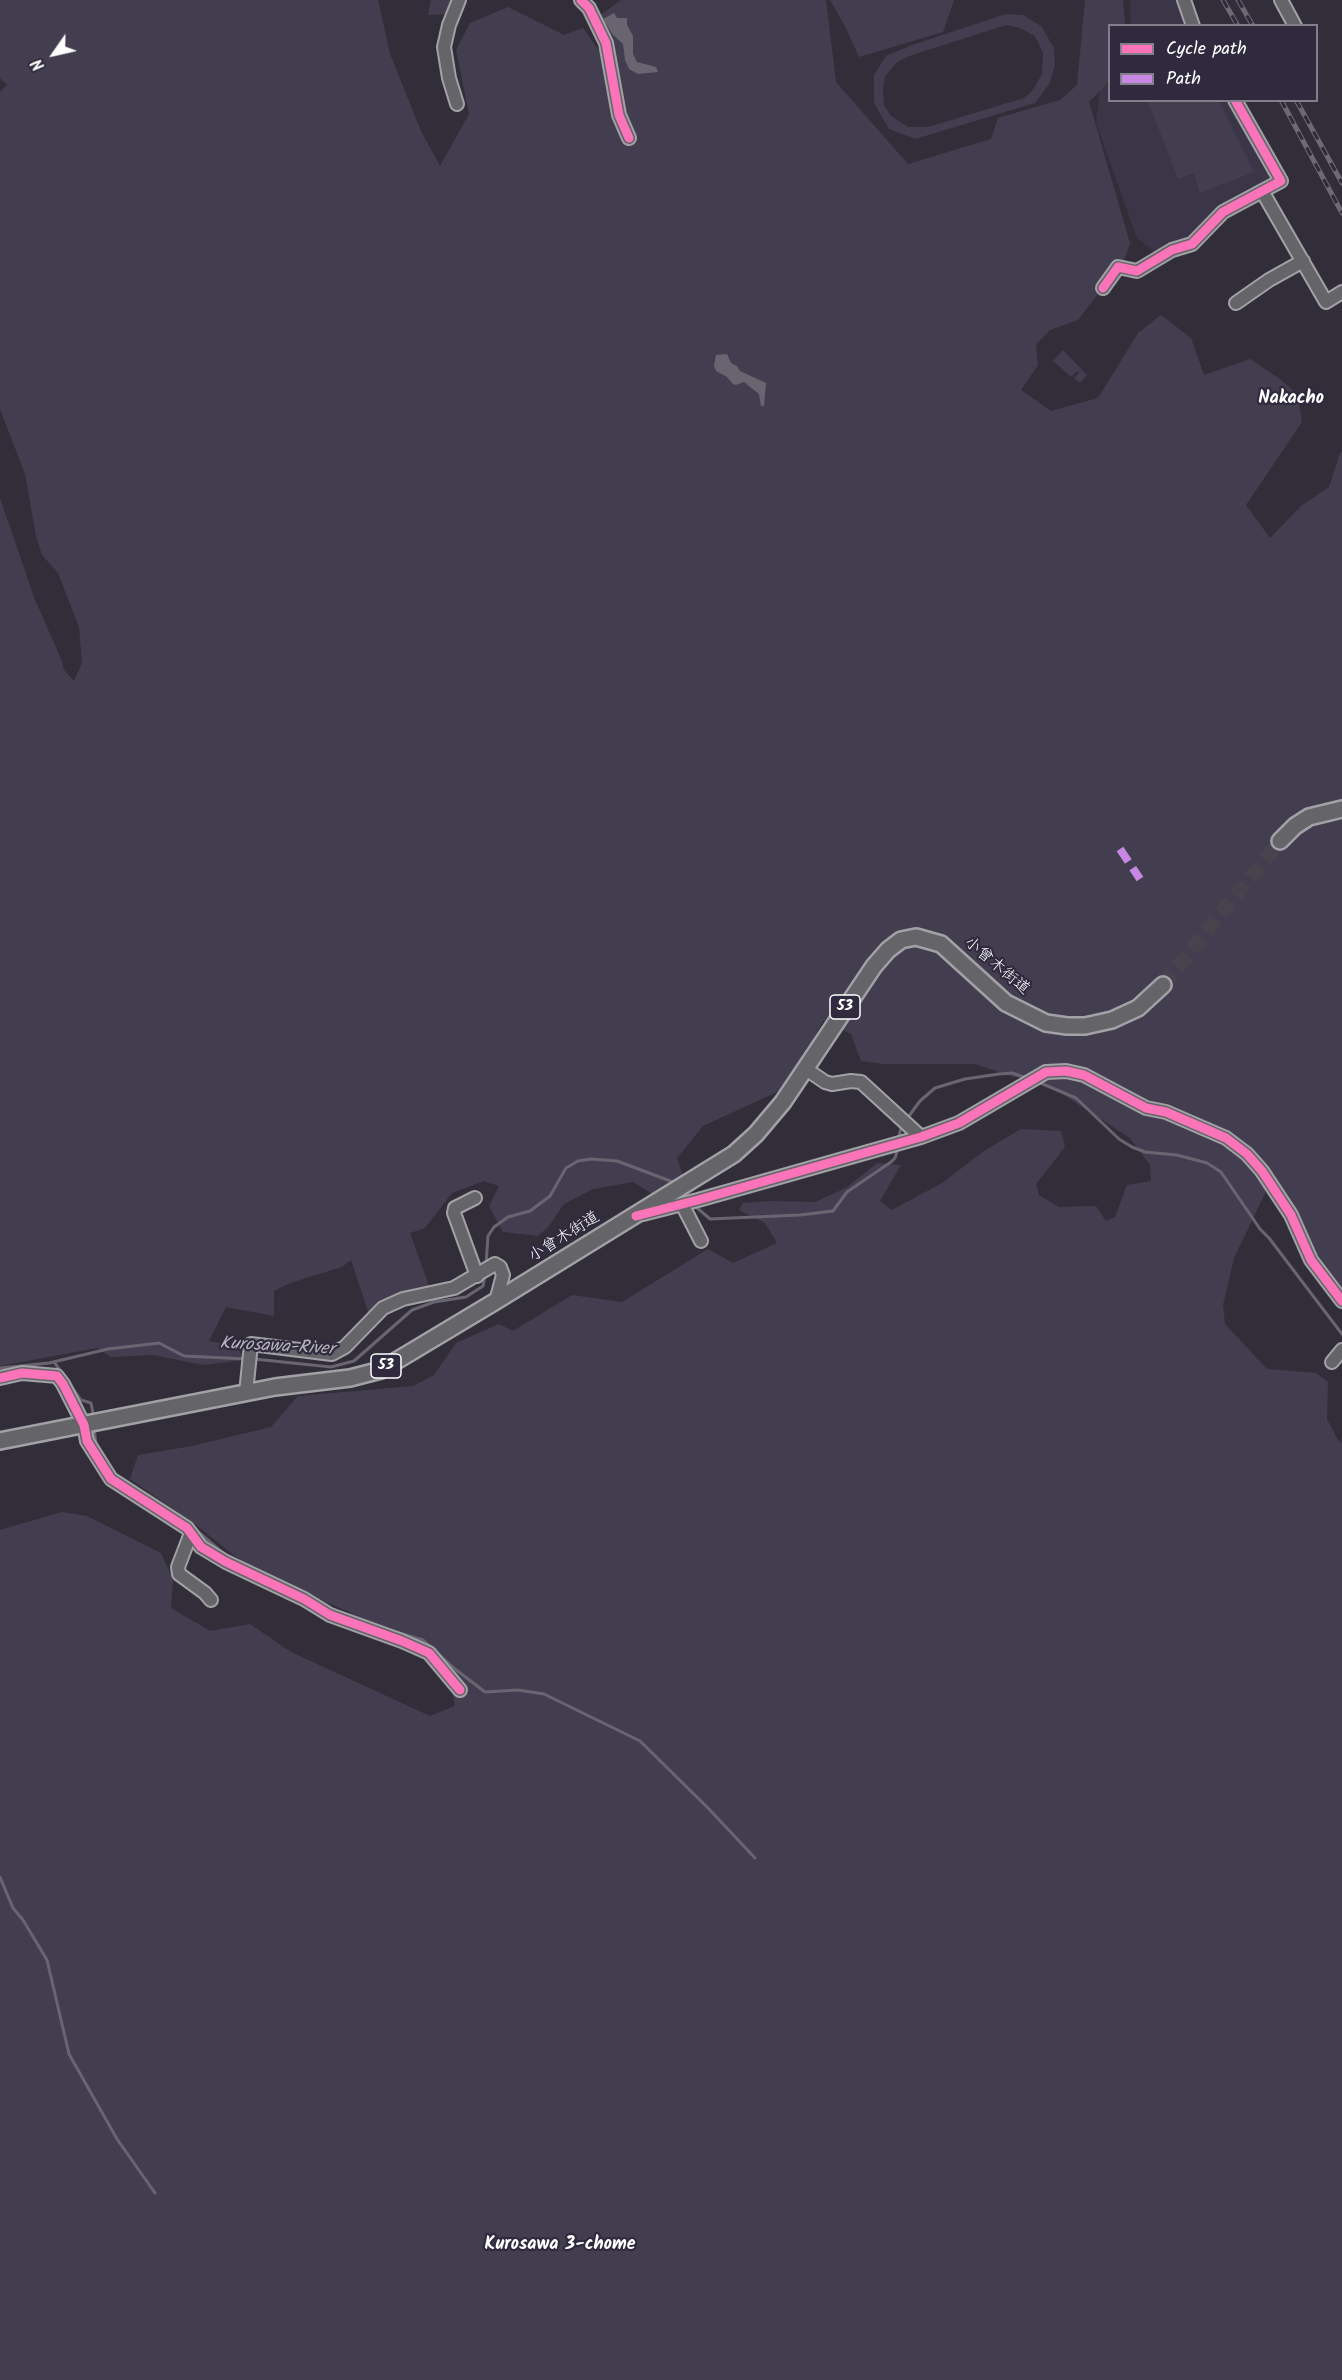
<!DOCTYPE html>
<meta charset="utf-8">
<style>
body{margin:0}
#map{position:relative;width:1342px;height:2380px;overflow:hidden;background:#312e39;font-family:Kalam,sans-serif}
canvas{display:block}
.legend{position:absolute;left:1108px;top:24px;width:210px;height:78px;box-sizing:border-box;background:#2f2a3d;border:2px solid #827f8b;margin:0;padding:8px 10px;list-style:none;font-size:18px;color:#fff}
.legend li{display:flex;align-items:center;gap:12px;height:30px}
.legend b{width:30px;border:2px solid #827f8b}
.north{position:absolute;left:24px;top:24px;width:60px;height:60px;-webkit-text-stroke:4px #2f2a3d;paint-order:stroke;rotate:236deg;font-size:16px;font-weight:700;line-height:24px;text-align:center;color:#fff}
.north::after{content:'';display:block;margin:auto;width:21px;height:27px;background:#fff;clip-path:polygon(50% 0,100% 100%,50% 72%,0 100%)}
</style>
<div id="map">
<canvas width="1342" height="2380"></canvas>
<ul class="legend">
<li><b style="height:8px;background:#fb73b8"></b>Cycle path</li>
<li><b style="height:8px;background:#c787e3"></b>Path</li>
</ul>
<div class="north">N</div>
</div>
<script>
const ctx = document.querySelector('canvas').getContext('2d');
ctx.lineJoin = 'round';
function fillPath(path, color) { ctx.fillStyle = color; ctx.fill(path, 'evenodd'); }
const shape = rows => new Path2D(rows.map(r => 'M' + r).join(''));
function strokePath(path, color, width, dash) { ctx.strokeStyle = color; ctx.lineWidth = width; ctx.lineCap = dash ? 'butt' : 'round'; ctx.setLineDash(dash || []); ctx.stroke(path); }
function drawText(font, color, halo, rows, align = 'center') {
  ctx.font = font + ' Kalam,"Klee One",sans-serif'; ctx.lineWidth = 4.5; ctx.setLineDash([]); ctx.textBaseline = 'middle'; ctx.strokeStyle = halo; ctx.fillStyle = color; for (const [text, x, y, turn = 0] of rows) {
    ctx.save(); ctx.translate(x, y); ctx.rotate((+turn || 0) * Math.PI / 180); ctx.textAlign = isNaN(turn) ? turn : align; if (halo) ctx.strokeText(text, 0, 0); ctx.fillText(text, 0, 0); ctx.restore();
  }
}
const built = shape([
 [1130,0,1180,0,1189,25,1131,25],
 [1109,84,1110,100,1233,101,1281,181,1223,212,1192,244,1158,255,1137,238,1096,123,1100,89]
]);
const green = shape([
 [0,0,378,0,390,54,421,131,440,166,469,114,456,50,470,23,508,7,564,35,583,28,613,70,589,23,621,0,826,0,836,82,908,164,991,139,998,118,1060,100,1077,85,1085,0,1123,0,1125,25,1110,26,1109,82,1089,102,1130,243,1125,258,1078,320,1050,330,1036,345,1038,365,1021,390,1051,411,1098,398,1138,333,1161,315,1191,338,1204,375,1250,359,1280,379,1298,395,1302,422,1246,505,1270,538,1301,506,1329,487,1340,453,1342,452,1342,1296,1306,1258,1294,1213,1266,1191,1234,1258,1223,1305,1225,1324,1267,1369,1316,1373,1328,1382,1327,1419,1338,1440,1342,1443,1342,2380,0,2380,0,1530,62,1512,87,1516,161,1553,173,1579,171,1608,210,1631,250,1624,291,1652,430,1716,455,1706,448,1667,347,1611,270,1580,232,1554,200,1528,130,1479,138,1455,192,1446,271,1427,298,1396,413,1386,434,1375,456,1343,499,1324,513,1331,572,1295,622,1302,708,1249,733,1263,777,1243,765,1223,739,1210,743,1203,769,1201,815,1202,846,1188,877,1163,901,1165,880,1201,892,1210,942,1183,984,1151,1021,1129,1061,1131,1065,1147,1036,1184,1039,1195,1059,1207,1096,1206,1106,1221,1115,1217,1127,1185,1151,1181,1150,1165,1130,1138,1036,1077,1014,1077,975,1064,884,1064,861,1061,851,1034,823,1021,788,1087,703,1126,677,1158,683,1176,654,1195,633,1182,593,1189,564,1204,549,1226,538,1236,503,1232,489,1206,499,1186,484,1181,452,1193,425,1228,410,1233,429,1286,400,1294,369,1314,351,1260,342,1267,290,1283,274,1291,274,1316,226,1307,209,1341,237,1346,244,1360,203,1365,153,1355,111,1357,97,1348,0,1366,0,498,35,600,62,661,64,670,74,681,82,663,79,627,58,573,42,555,36,536,25,474,0,409,0,92,7,85,0,78],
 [431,0,455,0,450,14,428,15],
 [830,0,954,0,943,32,859,57,846,28],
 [1006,14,1023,15,1041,26,1054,48,1055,66,1049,84,1035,103,915,139,889,129,874,103,874,75,886,56,912,45],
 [1006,25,1020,28,1035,36,1043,53,1042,74,1033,90,1024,98,928,127,908,127,891,116,884,105,883,88,885,76,897,62,909,56],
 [1148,101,1219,101,1254,172,1200,193,1194,173,1178,179],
 [1063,350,1087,375,1080,383,1074,378,1079,373,1077,371,1071,377,1053,361]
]);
const water = shape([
 [614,13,617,18,627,18,627,25,633,36,633,54,637,62,656,67,658,72,638,74,629,69,625,60,623,44,613,35,603,19],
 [727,354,731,363,737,366,740,371,766,383,764,406,761,406,759,394,744,382,736,385,733,384,727,377,716,371,714,366,716,355]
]);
const stream = shape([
 [1038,1082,1076,1098,1119,1139,1132,1147,1145,1152,1177,1155,1207,1163,1221,1172,1260,1229,1269,1238,1342,1334],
 [906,1120,920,1101,935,1088,965,1079,999,1074,1012,1073,1026,1078],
 [898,1139,902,1125],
 [695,1206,710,1219,800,1215,833,1211,847,1192,891,1162,895,1158,898,1148],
 [486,1265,488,1236,494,1227,508,1217,530,1211,550,1196,566,1168,578,1161,591,1159,617,1161,673,1182,676,1186],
 [254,1359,331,1367,354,1361,412,1310,434,1302,466,1297,483,1286,485,1275],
 [54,1362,62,1373],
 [0,1368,49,1363,108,1349,159,1343,184,1356,247,1359],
 [69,1383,81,1400,91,1403,94,1418],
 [94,1428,96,1445],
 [195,1529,224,1554,245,1565],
 [326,1606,339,1612],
 [385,1629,423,1640,455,1669,485,1692,518,1690,544,1694,640,1741,708,1808,755,1858],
 [0,1877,13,1908,23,1920,47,1960,69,2054,117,2139,155,2193]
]);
const majorTunnel = shape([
 [1163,985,1280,841]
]);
const minor = shape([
 [581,0,589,8,606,43,619,115,629,138],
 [1184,0,1193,26],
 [1281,0,1295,26],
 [457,104,449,78,444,47,449,25,459,0],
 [1262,191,1326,302,1342,292],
 [1103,288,1118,267,1137,271,1172,250,1192,244,1223,212,1281,181,1235,100],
 [1236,303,1269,280,1303,261],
 [806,1069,825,1082,832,1084,851,1081,861,1082,921,1137],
 [475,1198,455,1208,454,1213,477,1276],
 [682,1204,701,1241],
 [643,1214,698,1200,921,1137,959,1123,1046,1072,1066,1071,1084,1075,1146,1108,1166,1112,1226,1138,1247,1154,1262,1171,1291,1215,1311,1260,1342,1301],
 [1332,1362,1342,1350],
 [0,1378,22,1373,57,1376,63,1384,84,1425,87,1441,111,1479,187,1528,201,1547,226,1562,304,1599,330,1615,402,1641,429,1653,460,1690],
 [246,1393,251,1344,332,1354,345,1347,383,1308,403,1299,454,1288,495,1264,500,1267,503,1275,496,1301],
 [191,1533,178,1567,179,1574,205,1593,211,1600]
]);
const major = shape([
 [1280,841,1295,826,1309,817,1342,809],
 [0,1441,275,1387,350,1378,381,1370,496,1301,734,1154,756,1134,783,1102,874,966,888,950,901,940,916,937,941,944,1006,1003,1046,1023,1067,1026,1085,1026,1112,1020,1138,1008,1163,985]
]);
const rail = shape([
 [1223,0,1238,26],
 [1238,0,1253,26],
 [1281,100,1342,213],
 [1296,100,1342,183]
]);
const quiet = shape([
 [1120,849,1140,879]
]);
const cycleway = shape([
 [581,0,589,8,606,43,619,115,629,138],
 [1103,288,1118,267,1137,271,1172,250,1192,244,1223,212,1281,181,1235,100],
 [636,1216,698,1200,921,1137,959,1123,1046,1072,1066,1071,1084,1075,1146,1108,1166,1112,1226,1138,1247,1154,1262,1171,1291,1215,1311,1260,1342,1301],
 [0,1378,22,1373,57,1376,63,1384,84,1425,87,1441,111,1479,187,1528,201,1547,226,1562,304,1599,330,1615,402,1641,429,1653,460,1690]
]);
const shields = [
 [845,1007,30],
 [386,1366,30]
];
const shieldNames = [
 ["53",845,1007],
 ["53",386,1366]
];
const streetNames = [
 ["小曾木街道",996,967,40],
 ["小曾木街道",565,1238,-32]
];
const neighbourhoodNames = [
 ["Nakacho",1291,400],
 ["Kurosawa 3-chome",560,2246]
];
const waterNames = [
 ["Kurosawa-River",277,1348,3]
];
fillPath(built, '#3b3647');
fillPath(green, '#433e4f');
fillPath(water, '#686571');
strokePath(stream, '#686571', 3);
strokePath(majorTunnel, '#46434d', 15, [15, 8]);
strokePath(minor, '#a2a1a6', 16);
strokePath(major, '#a2a1a6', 20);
strokePath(minor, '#656469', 12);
strokePath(major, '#656469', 15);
strokePath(rail, '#6d6b71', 5);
strokePath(rail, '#2f2a3d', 3, [9]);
strokePath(quiet, '#c787e3', 8, [15, 8]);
strokePath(cycleway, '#fb73b8', 9);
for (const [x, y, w] of shields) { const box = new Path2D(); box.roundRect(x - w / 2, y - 12, w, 24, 4.5); ctx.fillStyle = '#2f2a3d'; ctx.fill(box); strokePath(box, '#fff', 1.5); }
drawText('bold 15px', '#fff', null, shieldNames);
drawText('16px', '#fff', '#2f2a3d', streetNames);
drawText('bold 18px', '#fff', '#2f2a3d', neighbourhoodNames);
drawText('italic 18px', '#b6b4bb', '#2f2a3d', waterNames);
</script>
